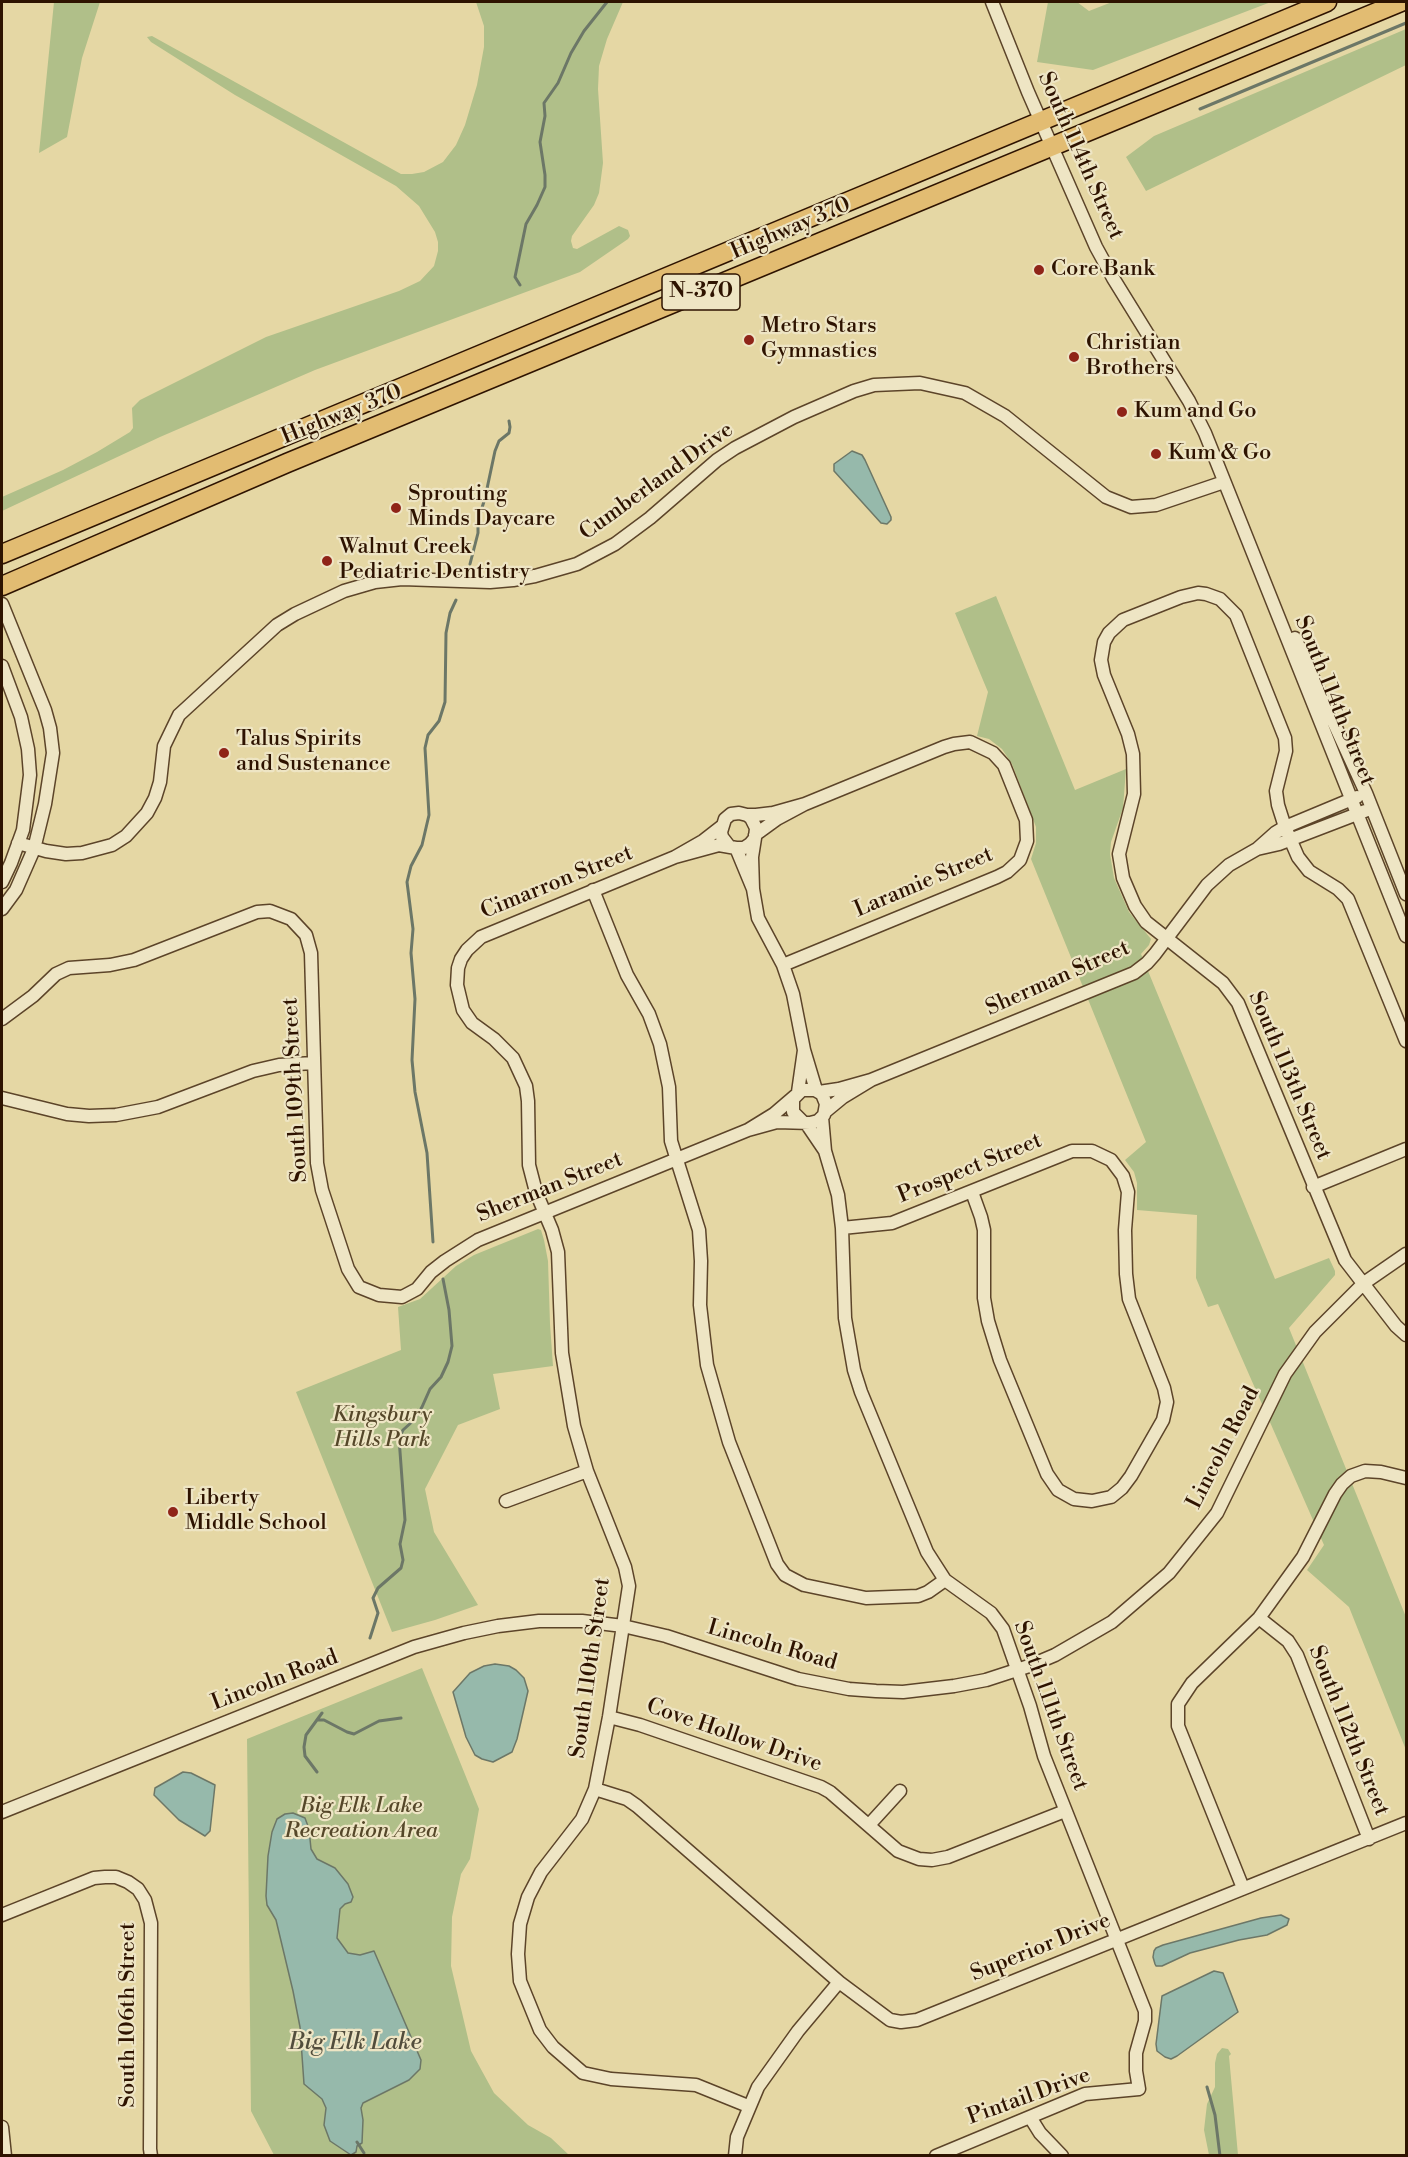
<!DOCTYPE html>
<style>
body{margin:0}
#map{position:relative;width:1408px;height:2157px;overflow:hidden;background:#e5d7a4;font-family:"Libre Bodoni",serif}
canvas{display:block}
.frame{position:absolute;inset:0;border:3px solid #2e1300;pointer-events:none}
</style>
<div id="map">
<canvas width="1408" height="2157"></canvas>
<div class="frame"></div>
</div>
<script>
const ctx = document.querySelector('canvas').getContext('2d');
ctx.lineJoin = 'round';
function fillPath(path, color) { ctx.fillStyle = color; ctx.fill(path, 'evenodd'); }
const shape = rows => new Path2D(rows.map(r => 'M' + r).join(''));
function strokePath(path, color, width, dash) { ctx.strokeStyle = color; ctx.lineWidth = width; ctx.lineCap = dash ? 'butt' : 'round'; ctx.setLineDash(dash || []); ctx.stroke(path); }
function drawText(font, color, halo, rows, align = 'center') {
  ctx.font = font + ' "Libre Bodoni",serif'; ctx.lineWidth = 4.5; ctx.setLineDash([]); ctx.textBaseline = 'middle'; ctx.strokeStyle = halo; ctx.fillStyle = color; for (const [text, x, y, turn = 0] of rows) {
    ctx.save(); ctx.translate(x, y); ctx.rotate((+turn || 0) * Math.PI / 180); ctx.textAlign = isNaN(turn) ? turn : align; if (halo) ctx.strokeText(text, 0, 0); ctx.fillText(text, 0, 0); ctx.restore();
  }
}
const green = shape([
 [54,2,100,2,82,58,67,137,39,153],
 [476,2,623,2,607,39,599,66,598,89,603,163,599,193,594,205,572,236,571,241,573,248,577,249,619,226,628,230,630,236,628,239,580,272,315,370,160,437,2,511,2,497,63,470,97,452,130,432,133,428,132,408,140,400,266,337,399,291,420,281,434,266,438,251,438,242,435,232,419,206,396,186,235,95,151,42,147,37,152,36,401,174,412,174,424,172,443,162,456,145,465,125,477,85,484,47,484,26],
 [1048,2,1077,2,1089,11,1112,2,1271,2,1093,70,1037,62],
 [1406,29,1406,65,1146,191,1126,157,1154,136],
 [996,596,1075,790,1126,769,1123,808,1111,842,1110,854,1114,878,1129,912,1151,939,1149,945,1141,954,1275,1279,1329,1258,1335,1271,1335,1275,1289,1328,1406,1617,1406,1750,1349,1607,1307,1570,1324,1545,1218,1304,1208,1307,1196,1278,1197,1215,1137,1210,1137,1183,1134,1172,1125,1160,1146,1142,1031,859,1036,843,1036,827,1012,764,1002,749,989,739,977,736,988,692,955,613],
 [538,1229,541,1230,544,1240,548,1261,550,1324,553,1366,493,1374,500,1409,458,1425,425,1489,434,1532,478,1605,435,1620,392,1632,296,1392,401,1350,398,1307,420,1299,456,1266,474,1255],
 [422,1668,479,1809,470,1859,461,1874,452,1917,451,1966,471,2051,494,2093,528,2125,551,2138,569,2155,274,2155,251,2111,247,1739],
 [1222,2048,1228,2049,1231,2054,1229,2056,1238,2155,1209,2155,1204,2130,1207,2104,1215,2087,1215,2063,1217,2054]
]);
const water = shape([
 [852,451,862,455,865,460,891,517,891,520,887,524,881,523,834,471,834,464,852,451],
 [495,1664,509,1666,516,1670,524,1678,528,1691,517,1739,512,1752,493,1762,482,1759,475,1755,466,1737,453,1692,470,1673,484,1666,495,1664],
 [183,1772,191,1773,215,1785,210,1831,205,1836,179,1820,154,1795,155,1788,183,1772],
 [293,1813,305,1818,309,1829,311,1849,317,1859,335,1868,348,1884,353,1897,351,1902,345,1904,340,1909,337,1938,348,1953,360,1955,374,1951,421,2060,420,2069,409,2080,363,2103,361,2108,363,2120,362,2143,357,2146,356,2152,351,2155,330,2141,324,2125,326,2108,322,2099,304,2084,300,2027,293,1991,276,1920,267,1905,266,1896,268,1856,272,1832,277,1819,285,1814,293,1813],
 [1281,1915,1289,1919,1287,1925,1267,1935,1239,1940,1190,1953,1162,1966,1156,1966,1155,1964,1153,1957,1154,1951,1156,1948,1163,1945,1261,1918,1281,1915],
 [1214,1971,1223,1973,1238,2012,1177,2056,1171,2059,1165,2057,1157,2051,1156,2044,1162,1996,1214,1971]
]);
const stream = shape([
 [1200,109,1406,23],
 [520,285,515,277,526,224,537,205,545,187,545,175,540,142,545,116,544,103,558,83,571,53,584,31,607,2],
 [470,564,478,533,478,521,485,498,495,451,499,441,509,433,510,427,509,421],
 [433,1242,427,1153,415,1092,412,1060,415,999,411,953,413,929,407,882,411,866,422,845,429,815,425,748,428,735,439,721,445,702,446,633,450,613,456,600],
 [370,1638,378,1613,373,1598,378,1588,401,1568,403,1560,400,1544,405,1520,399,1438,403,1430,414,1420,422,1407,430,1389,441,1377,448,1362,452,1346,449,1310,443,1279],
 [317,1720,324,1720,347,1732,354,1734,379,1721,401,1718],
 [317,1772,305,1756,304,1747,306,1735,322,1713],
 [1207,2087,1215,2115,1220,2156],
 [357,2142,364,2153]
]);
const minor = shape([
 [992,2,1028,92,1096,247,1113,278,1189,401,1205,433,1406,936],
 [2,604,45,710,50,728,53,753,45,804,34,849,16,890,2,909],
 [1295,638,1366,793,1406,894],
 [2,666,21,717,28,749,30,775,23,830,11,863,2,882],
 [1357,797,1285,827,1275,833,1257,849,1279,844,1365,811],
 [747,815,756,815,773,813,805,804,777,819,755,835],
 [721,827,703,841,675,857,719,845,736,848,744,848,750,844,755,838,756,828,751,818,747,815,739,813,731,814,725,819,721,832,722,837,729,846],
 [18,843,46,851,66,854,82,853,112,845,126,836,147,813,155,798,160,782,164,746,179,715,277,625,295,614,344,591,375,582,402,579,490,582,513,580,535,576,577,564,615,544,650,518,717,460,735,448,794,417,854,391,874,385,920,383,965,393,1005,416,1106,497,1131,507,1156,505,1224,482],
 [736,848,753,889,752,857,755,838],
 [675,857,481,937,467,950,461,959,458,968,457,985,463,1010,472,1023,494,1039,513,1058,526,1086,528,1101,529,1165,536,1192,552,1230,558,1252,562,1353,574,1426,587,1471,625,1567,629,1586,609,1717,595,1789,582,1819,541,1872,528,1897,520,1924,518,1954,520,1981,540,2030,553,2047,583,2073,611,2079,696,2085,748,2106],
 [753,889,758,918,783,965,793,994,804,1050],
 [593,890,627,975,649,1014,660,1044,669,1087,671,1141,699,1230,701,1261,700,1305,707,1365,729,1442,777,1564,785,1575,804,1585,866,1598,918,1596,928,1592,945,1580],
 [783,965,997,877,1007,872,1020,860,1027,841,1026,820,1004,765,993,753,970,742,954,744,944,747,805,804],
 [2,1019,33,996,56,974,69,968,110,965,134,960,257,912,270,911,291,919,306,935,311,953,317,1163,322,1190,348,1269,359,1287,379,1295,402,1297,417,1289,431,1272,445,1261,478,1240,748,1130],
 [1406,1041,1348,899,1338,889,1309,871,1298,857,1285,827,1278,805,1276,791,1286,751,1285,738,1236,615,1220,599,1206,594,1198,593,1181,597,1123,620,1109,633,1104,642,1101,660,1104,675,1128,734,1133,754,1134,794,1119,854,1123,878,1135,906,1146,922,1223,983,1238,1003,1345,1260,1396,1326,1406,1335],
 [871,1080,1134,973,1147,963,1155,954,1207,885,1229,865,1257,849],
 [798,1092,804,1050,816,1090],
 [819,1092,839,1089,871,1080,843,1097,826,1111],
 [795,1096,774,1114,748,1130,777,1122,810,1123,818,1121,824,1115,826,1104,822,1094,815,1090,802,1090,793,1099,793,1112,802,1121],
 [2,1098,67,1114,89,1116,116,1115,158,1107,253,1071,279,1065,314,1063],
 [806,1123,825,1151,822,1117],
 [825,1151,838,1195,842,1228,845,1318,854,1370,861,1392,927,1552,945,1580,991,1613,1003,1629,1030,1706,1044,1756,1145,2011,1145,2021,1136,2053,1136,2071,1139,2089,1085,2094,936,2156],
 [1313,1187,1406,1149],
 [842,1228,892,1223,1072,1151,1092,1151,1111,1160,1123,1176,1128,1192,1125,1230,1126,1274,1129,1299,1164,1388,1167,1402,1163,1420,1131,1476,1122,1488,1111,1497,1092,1501,1074,1499,1058,1490,1047,1474,1000,1360,988,1321,984,1298,984,1230,981,1217,972,1192],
 [506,1501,587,1471],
 [1259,1618,1288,1641,1297,1655,1369,1839],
 [609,1717,640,1725,821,1787,830,1792,898,1851,919,1859,932,1860,948,1857,1065,1811],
 [595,1789,627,1799,637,1806,839,1982],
 [2,1812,414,1647,464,1633,498,1626,539,1621,582,1621,623,1626,666,1636,798,1679,849,1689,876,1691,903,1692,954,1686,986,1680,1029,1666,1055,1655,1112,1622,1169,1573,1217,1513,1285,1374,1315,1332,1364,1283,1406,1254],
 [869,1825,900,1791],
 [1243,1888,1178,1726,1178,1704,1192,1683,1259,1618,1303,1557,1335,1494,1342,1484,1351,1476,1365,1471,1381,1472,1406,1478],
 [2,1915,94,1878,105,1877,116,1877,128,1882,138,1889,145,1900,151,1923,150,2149,151,2156],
 [1030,2117,1040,2133,1062,2156],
 [2,2127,5,2156],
 [735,2156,737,2137,758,2087,798,2031,839,1982,890,2020,901,2022,917,2020,1406,1823]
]);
const highway = shape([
 [2,554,1327,2],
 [2,586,287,463,1401,2]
]);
const markers = [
 [1039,270,6,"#8f2418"],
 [749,340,6,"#8f2418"],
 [1074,357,6,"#8f2418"],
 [1122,412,6,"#8f2418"],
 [1156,454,6,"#8f2418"],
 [396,508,6,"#8f2418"],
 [327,561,6,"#8f2418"],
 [224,753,6,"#8f2418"],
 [173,1512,6,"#8f2418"]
];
const shields = [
 [701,292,78]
];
const shieldNames = [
 ["N-370",701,292]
];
const streetNames = [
 ["South 114th Street",1080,156,66],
 ["Highway 370",791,229,-23],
 ["Highway 370",342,415,-22],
 ["Cumberland Drive",657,482,-36],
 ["South 114th Street",1334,701,68],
 ["Cimarron Street",557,883,-22],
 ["Laramie Street",924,883,-23],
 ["Sherman Street",1058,979,-24],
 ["South 113th Street",1289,1076,67],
 ["South 109th Street",296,1090,-93],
 ["Prospect Street",970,1169,-22],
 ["Sherman Street",550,1188,-22],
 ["Lincoln Road",1224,1448,-63],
 ["Lincoln Road",772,1646,16],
 ["South 110th Street",591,1668,-82],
 ["Lincoln Road",275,1681,-21],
 ["South 111th Street",1050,1706,70],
 ["South 112th Street",1348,1731,68],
 ["Cove Hollow Drive",734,1736,19],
 ["Superior Drive",1041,1948,-22],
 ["South 106th Street",129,2015,-90],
 ["Pintail Drive",1029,2097,-20]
];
const poiNames = [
 ["Core Bank",1051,270],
 ["Metro Stars",761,327],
 ["Gymnastics",761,352],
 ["Christian",1086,344],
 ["Brothers",1086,369],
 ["Kum and Go",1134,412],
 ["Kum & Go",1168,454],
 ["Sprouting",408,495],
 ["Minds Daycare",408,520],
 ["Walnut Creek",339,548],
 ["Pediatric Dentistry",339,573],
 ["Talus Spirits",236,740],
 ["and Sustenance",236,765],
 ["Liberty",185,1499],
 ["Middle School",185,1524]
];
const parkNames = [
 ["Kingsbury",382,1416],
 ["Hills Park",382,1441],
 ["Big Elk Lake",361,1807],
 ["Recreation Area",361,1832]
];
const waterNames = [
 ["Big Elk Lake",355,2043]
];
fillPath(green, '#b0bf89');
fillPath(water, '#96b9ab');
strokePath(water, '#6c7767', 1.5);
strokePath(stream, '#6c7767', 3);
strokePath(minor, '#5c4429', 15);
strokePath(highway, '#2e1300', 21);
strokePath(minor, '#eee5c4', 12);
strokePath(highway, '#e2bc72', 18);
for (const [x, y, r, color] of markers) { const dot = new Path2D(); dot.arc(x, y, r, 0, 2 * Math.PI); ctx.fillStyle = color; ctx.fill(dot); strokePath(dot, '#eee5c4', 2); }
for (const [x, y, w] of shields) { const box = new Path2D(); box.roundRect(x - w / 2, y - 18, w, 36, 4.5); ctx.fillStyle = '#eee5c4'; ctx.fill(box); strokePath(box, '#2e1300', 1.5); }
drawText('bold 21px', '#2e1300', null, shieldNames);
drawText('22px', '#2e1300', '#eee5c4', streetNames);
drawText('22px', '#2e1300', '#eee5c4', poiNames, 'left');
drawText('italic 22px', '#554729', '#eee5c4', parkNames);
drawText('italic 24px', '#524d3c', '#eee5c4', waterNames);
</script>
